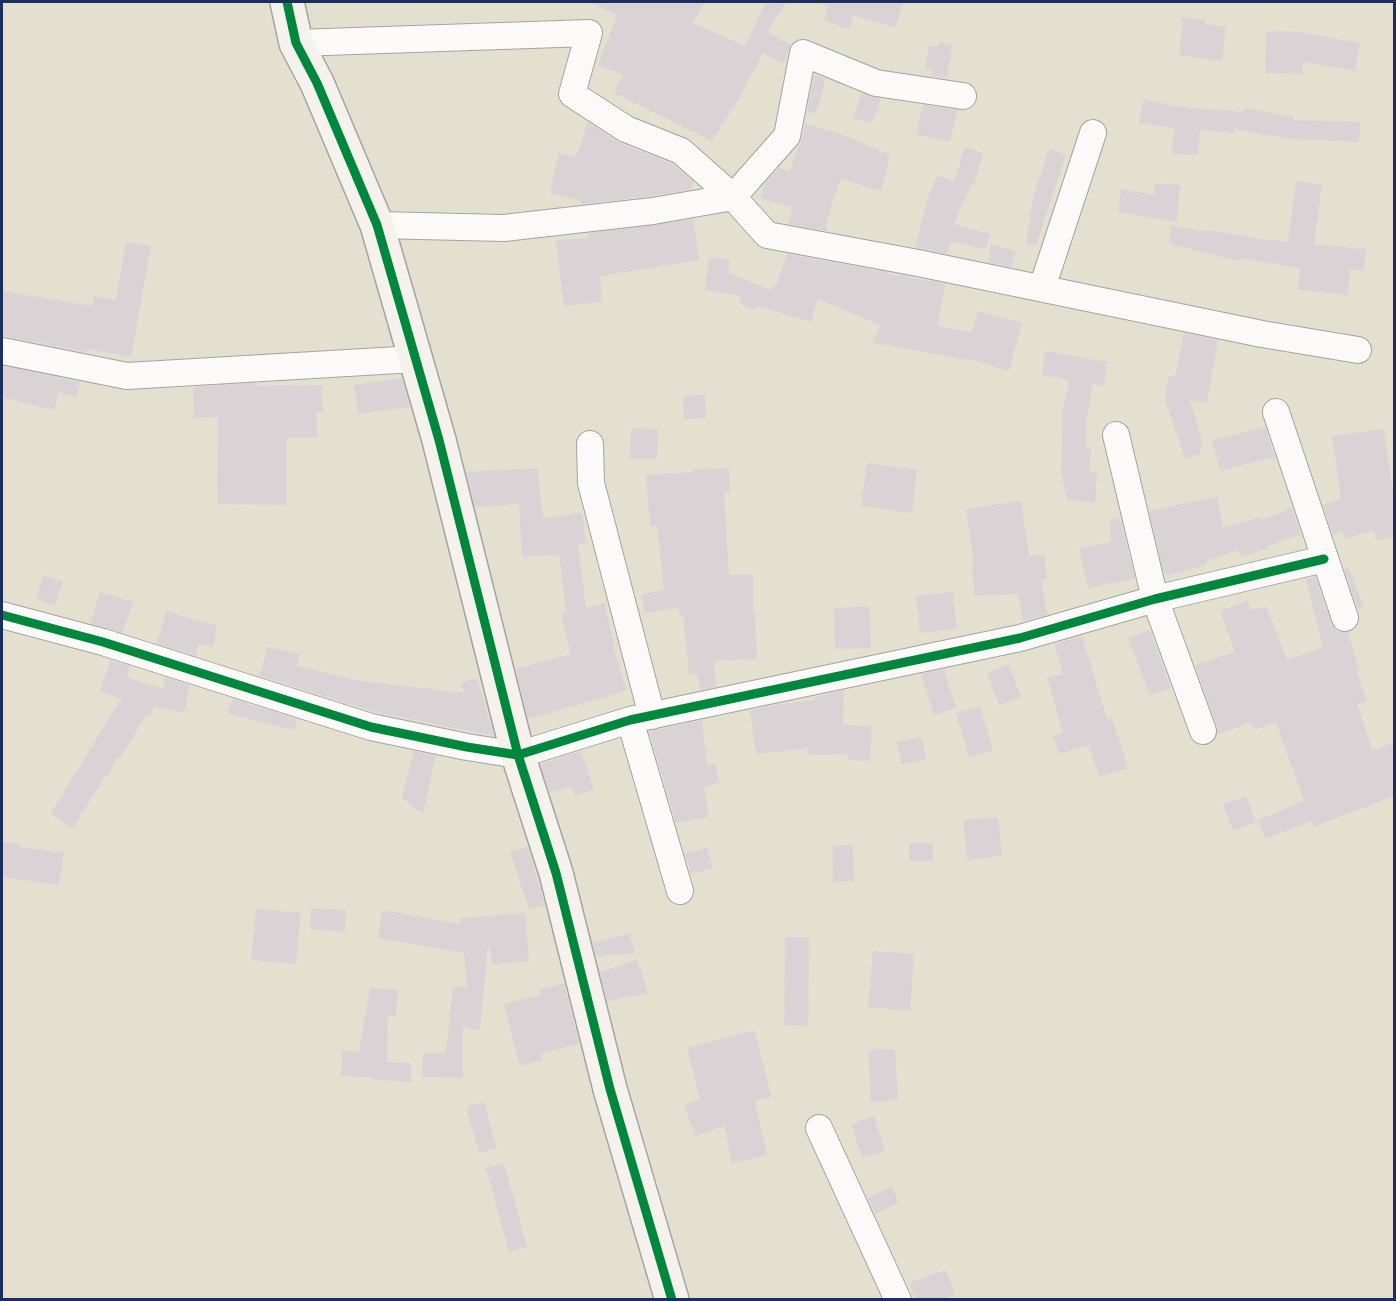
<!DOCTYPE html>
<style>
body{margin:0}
#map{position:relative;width:1396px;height:1301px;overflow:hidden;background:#e3e0d0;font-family:"Playpen Sans",sans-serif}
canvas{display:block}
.frame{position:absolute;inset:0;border:3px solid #1b2f5e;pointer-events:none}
</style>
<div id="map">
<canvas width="1396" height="1301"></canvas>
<div class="frame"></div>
</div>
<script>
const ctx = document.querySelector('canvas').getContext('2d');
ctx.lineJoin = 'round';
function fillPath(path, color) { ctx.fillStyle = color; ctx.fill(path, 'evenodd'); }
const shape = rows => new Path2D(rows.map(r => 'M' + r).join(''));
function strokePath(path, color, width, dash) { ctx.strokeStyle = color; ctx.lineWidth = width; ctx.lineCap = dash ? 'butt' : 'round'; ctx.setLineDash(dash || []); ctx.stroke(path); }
const building = shape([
 [588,2,705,2,693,23,745,46,766,2,787,2,767,32,791,45,783,64,763,53,740,97,712,141,614,93,623,75,598,65,617,15],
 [823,2,904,2,895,28,853,15,849,29,824,21,828,7,822,5],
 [1183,17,1205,20,1205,24,1226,27,1222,61,1179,55],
 [1266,31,1304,32,1304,33,1360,43,1355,71,1303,62,1303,74,1265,73],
 [939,42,952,45,947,78,931,76,932,70,925,69,929,45,938,47],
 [814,75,826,79,815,114,807,111],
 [862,93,881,99,872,123,853,118],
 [1143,100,1169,104,1169,106,1244,112,1245,108,1293,117,1292,120,1360,122,1359,142,1290,139,1234,129,1234,133,1200,130,1198,155,1172,154,1174,128,1139,123],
 [923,105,958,110,950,142,916,134],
 [588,122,620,143,673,164,694,182,692,189,651,196,581,204,581,201,550,193,559,153,576,157],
 [805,123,846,136,890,155,881,191,840,179,825,227,828,228,827,231,788,224,792,208,760,198,764,185,779,168,789,171,802,139],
 [965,147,983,153,974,185,971,184,954,224,990,234,986,249,951,241,947,254,915,247,930,191,938,175,954,182],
 [1049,149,1066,155,1036,246,1026,244,1033,198],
 [1296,181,1322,185,1314,244,1366,249,1364,271,1350,269,1348,295,1298,290,1300,268,1238,258,1238,261,1169,244,1171,226,1211,232,1211,230,1253,238,1288,242],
 [1155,183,1180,185,1177,222,1118,212,1121,189,1154,195],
 [693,219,699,260,600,276,602,302,564,306,556,240,589,238,588,233],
 [126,242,151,246,131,357,87,349,86,352,2,336,2,291,92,306,94,296,116,300],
 [991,244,1016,251,1011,267,988,262],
 [787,254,886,272,898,277,899,275,946,284,937,326,972,332,978,311,1022,323,1009,371,975,361,873,343,880,325,818,299,811,322,757,306,755,310,738,303,741,296,705,290,709,257,730,260,728,273,771,290,773,285,776,286],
 [1184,333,1218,340,1207,403,1190,400,1202,441,1200,454,1185,458,1165,400,1168,376,1175,377],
 [1045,351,1107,362,1104,386,1093,384,1086,421,1086,448,1091,448,1090,471,1097,472,1095,502,1067,500,1061,473,1062,416,1069,380,1042,375],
 [2,366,80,382,77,397,58,392,55,410,2,398],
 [402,378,410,407,358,414,354,385],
 [255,383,255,386,321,385,323,412,317,412,317,438,287,438,287,505,217,504,218,417,194,418,193,387],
 [705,395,706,418,684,419,683,396],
 [1265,427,1275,457,1220,471,1212,440],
 [631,428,658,429,657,459,630,459],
 [1384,429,1393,492,1395,491,1395,536,1376,540,1374,530,1344,539,1342,531,1333,534,1323,505,1341,498,1332,436],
 [867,463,917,470,912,513,861,506],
 [538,468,542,514,543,514,544,518,582,513,586,543,578,544,586,608,604,603,614,644,613,644,626,691,528,719,516,669,571,654,561,614,566,613,559,555,522,557,519,504,475,507,466,472],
 [729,468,730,493,724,493,729,575,753,575,753,613,755,613,757,659,714,661,716,687,701,690,696,673,689,675,683,615,680,616,678,607,645,614,641,595,664,590,657,525,650,526,646,475,693,472,693,469],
 [1217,497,1223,528,1260,517,1261,520,1292,508,1301,534,1268,546,1269,548,1241,557,1239,550,1206,561,1207,564,1168,576,1167,574,1164,574,1149,511],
 [1021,501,1029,556,1044,554,1047,579,1041,579,1047,615,1023,621,1018,594,974,596,972,563,974,563,966,509],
 [1120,518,1135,579,1088,588,1079,549,1111,541,1110,520],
 [1349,568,1364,607,1358,609,1344,569],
 [44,575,63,582,55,606,36,598],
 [1315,576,1331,623,1336,630,1341,633,1348,632,1359,669,1356,670,1367,701,1357,704,1373,751,1395,742,1395,796,1313,827,1311,821,1265,839,1258,820,1304,801,1276,722,1254,730,1251,722,1217,735,1217,726,1195,665,1235,652,1220,611,1248,601,1251,610,1266,606,1287,660,1323,647,1306,579],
 [100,592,133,602,123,633,90,623],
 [953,592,957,629,920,633,916,596],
 [869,606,871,648,835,649,834,608],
 [166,611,217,626,213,647,198,644,196,656,157,644],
 [1150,630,1171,688,1150,695,1128,638],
 [1082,636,1107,719,1112,718,1128,768,1099,777,1089,745,1059,754,1053,735,1063,733,1047,678,1063,674,1054,644],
 [267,647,300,654,297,666,362,681,464,693,461,683,477,678,494,736,375,712,260,676],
 [110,660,130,666,127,677,163,689,165,677,190,685,184,713,154,706,151,715,147,714,120,758,118,757,108,776,106,775,73,828,50,814,121,699,100,691],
 [1009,664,1021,697,999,705,987,673],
 [944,669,956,708,934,715,921,674],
 [844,690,843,725,872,726,870,761,848,760,849,754,809,755,809,748,756,754,750,710,781,704,815,700,815,697],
 [233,699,297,719,294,730,227,713],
 [980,706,993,750,969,757,956,713],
 [702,720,707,766,715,764,720,783,704,787,709,817,676,823,649,731],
 [922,737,926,760,901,764,897,741],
 [414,751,436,756,423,814,402,798],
 [581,751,594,789,575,796,571,786,550,793,540,764],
 [1246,796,1256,822,1233,831,1223,804],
 [998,817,1002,856,967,860,963,820],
 [2,842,20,844,20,847,64,853,59,885,2,877],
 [909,843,933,843,933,861,909,861],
 [853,845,854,881,833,882,832,846],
 [528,847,545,905,529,910,510,852],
 [707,847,713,868,691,874,685,854],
 [311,908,346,910,345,932,310,929],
 [256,909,301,913,296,964,251,960],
 [382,910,461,924,461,918,525,913,529,961,493,964,488,945,480,1030,470,1030,470,1028,463,1027,463,1078,422,1077,423,1053,446,1053,453,986,467,987,464,953,378,938],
 [629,933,635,953,596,956,593,943],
 [785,937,809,937,808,1026,784,1025],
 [873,951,914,954,910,1011,868,1007],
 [637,960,639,968,641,967,647,993,607,1001,600,972],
 [564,983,579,1043,541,1054,543,1060,520,1066,504,1004,540,995,539,990],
 [370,988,398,989,396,1016,388,1016,387,1062,411,1063,411,1082,374,1080,374,1078,341,1076,342,1050,359,1052],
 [754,1030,772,1097,755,1101,767,1155,732,1163,724,1126,695,1136,684,1105,700,1099,687,1048],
 [895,1049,898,1100,871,1102,868,1050],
 [484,1102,497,1148,479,1153,468,1114,468,1106],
 [874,1116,885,1151,862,1158,851,1124],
 [504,1163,527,1247,509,1252,486,1168],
 [891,1186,899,1202,875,1214,868,1198],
 [946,1270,955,1295,943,1299,915,1299,909,1283]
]);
const street = shape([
 [296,43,589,33,572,94,626,129,681,151,733,197,767,235,918,263,1262,334,1358,350],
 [377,225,504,228,653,211,733,197,787,136,803,53,876,83,963,96],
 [1042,288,1093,133],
 [2,351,127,376,415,359],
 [1276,412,1345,618],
 [1116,435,1155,599,1203,731],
 [590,444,591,483,652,716],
 [2,615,103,642,371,727,467,747,518,755,630,720,1020,638,1155,599,1324,559],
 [630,720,680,891],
 [819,1128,898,1300]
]);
const secondary = shape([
 [287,2,296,43,317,83,377,225,439,440,518,755,556,873,610,1089,672,1300]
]);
const cycleway = shape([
 [287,2,296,43,317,83,377,225,439,440,518,755,556,873,610,1089,672,1300],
 [2,615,103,642,371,727,467,747,518,755,630,720,1020,638,1155,599,1324,559]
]);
fillPath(building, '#d9d3d5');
strokePath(street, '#a3a4a0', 28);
strokePath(secondary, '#a3a4a0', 36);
strokePath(street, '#fbfaf8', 26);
strokePath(secondary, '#f5f2ed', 33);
strokePath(cycleway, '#00873e', 9);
</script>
